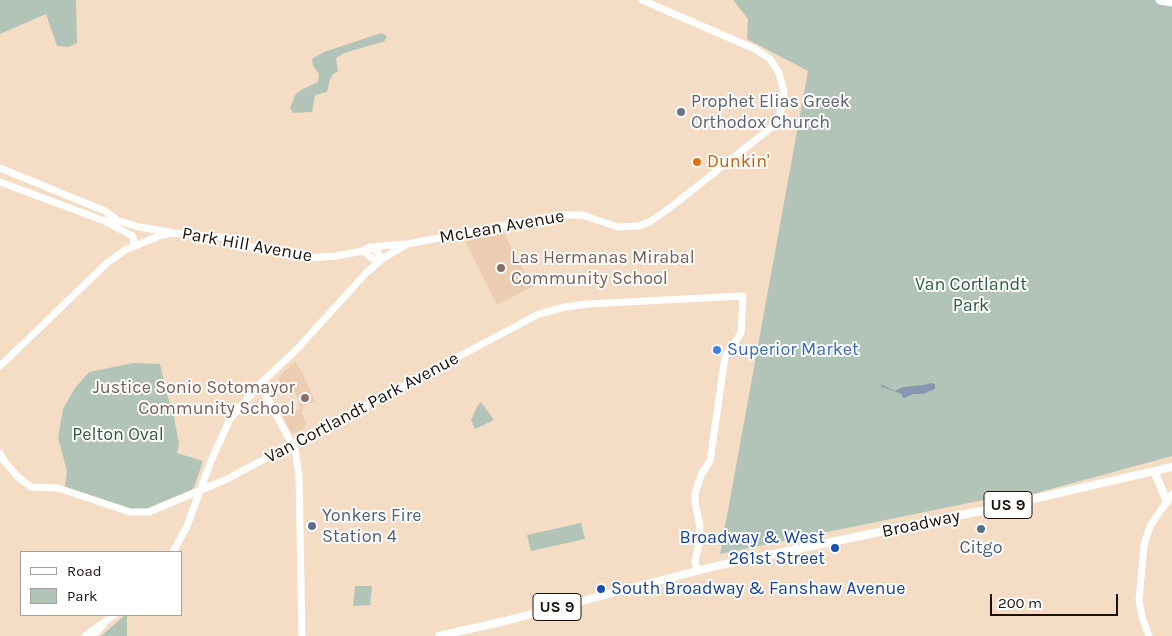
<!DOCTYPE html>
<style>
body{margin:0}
#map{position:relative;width:1172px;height:636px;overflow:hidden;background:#f5dcc5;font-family:Karla,sans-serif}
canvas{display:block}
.legend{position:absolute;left:20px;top:551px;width:162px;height:65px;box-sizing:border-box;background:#fff;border:1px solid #a4a19d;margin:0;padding:6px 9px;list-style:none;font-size:15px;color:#1b130b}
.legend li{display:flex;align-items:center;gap:10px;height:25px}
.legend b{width:25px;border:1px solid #a4a19d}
.scale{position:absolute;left:990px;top:594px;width:128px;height:22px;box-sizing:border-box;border:2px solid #1b130b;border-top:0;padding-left:6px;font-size:15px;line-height:18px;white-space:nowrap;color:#1b130b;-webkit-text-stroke:4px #fff;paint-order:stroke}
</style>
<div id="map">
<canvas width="1172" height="636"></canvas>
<ul class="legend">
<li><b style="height:6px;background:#fff"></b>Road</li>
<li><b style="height:14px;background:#b2c4b8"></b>Park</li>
</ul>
<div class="scale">200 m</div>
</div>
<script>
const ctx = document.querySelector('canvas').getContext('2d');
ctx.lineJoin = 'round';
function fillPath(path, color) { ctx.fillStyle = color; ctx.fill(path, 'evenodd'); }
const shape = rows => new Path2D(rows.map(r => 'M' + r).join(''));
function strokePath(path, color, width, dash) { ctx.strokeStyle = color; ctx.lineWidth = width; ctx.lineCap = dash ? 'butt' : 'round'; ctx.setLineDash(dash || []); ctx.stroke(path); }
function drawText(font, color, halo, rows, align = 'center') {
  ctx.font = font + ' Karla,sans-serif'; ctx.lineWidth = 4; ctx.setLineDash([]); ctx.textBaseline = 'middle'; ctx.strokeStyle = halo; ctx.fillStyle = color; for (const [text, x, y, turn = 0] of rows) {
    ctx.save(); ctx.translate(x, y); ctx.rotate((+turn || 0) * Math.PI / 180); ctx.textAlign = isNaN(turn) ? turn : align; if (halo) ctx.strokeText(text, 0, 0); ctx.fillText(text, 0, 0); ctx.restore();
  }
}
const built = shape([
 [504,233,532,287,497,305,465,241],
 [295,361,303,374,315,401,302,407,303,411,301,412,307,424,304,426,305,428,292,434,283,417,300,409,298,404,300,403,293,388,285,392,278,378]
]);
const green = shape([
 [0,0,76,0,77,43,69,47,57,46,46,14,0,34],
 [733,0,1172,0,1172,456,1029,495,990,504,988,499,720,554,808,71,747,39,748,19],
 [381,33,387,36,385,41,344,53,336,58,338,71,333,74,330,80,327,92,315,95,312,112,293,113,290,108,295,95,301,90,318,82,319,74,313,66,312,59,324,52],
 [133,363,160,364,167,394,173,413,179,443,177,453,203,461,194,487,191,490,143,510,135,510,126,507,65,487,67,471,58,438,63,409,75,388,89,372],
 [481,402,494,420,475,429,471,420,478,405],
 [581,523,585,539,531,551,527,535],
 [355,586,372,586,370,605,353,606],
 [125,615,127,615,127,636,101,636]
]);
const water = shape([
 [931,383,935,384,935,389,923,394,913,394,905,398,902,397,902,394,882,387,880,384,895,391,903,387,924,385]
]);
const secondary = shape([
 [0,168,105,211,119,221,139,227,169,232],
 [0,182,102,220,118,221],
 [106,222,131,235,133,237,134,245],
 [370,247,404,244],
 [363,251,377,262],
 [0,366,107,263,125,250,159,236,172,233,221,237,260,249,306,258,336,256,363,251,368,248,375,249,382,259],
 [260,384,295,450,299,476,302,636],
 [0,453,4,461,18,477,31,487,58,488,130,512,149,512,225,480,539,314,565,307,588,304,743,296,741,333,725,357,710,461,701,475,695,494,695,503,700,526,699,543,695,562,697,571],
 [173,552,187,526,211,461,230,419,260,384,297,349,366,273,382,259,407,244,562,215,582,215,618,227,639,226,651,221,671,207,773,126,782,108,784,92,779,73,770,59,755,49,642,0],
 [85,636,114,615],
 [93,636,103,625],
 [1149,636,1142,617,1139,600,1144,545,1150,526,1172,494]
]);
const primary = shape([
 [1154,471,1167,502],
 [439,636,505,621,716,566,990,509,1172,467]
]);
const highway = shape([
 [1160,0,1172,2]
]);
const markers = [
 [681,112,5,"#6b7280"],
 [697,162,5,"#e8710a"],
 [501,268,5,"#8d6e63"],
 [717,350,5,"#3f7fe0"],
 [305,398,5,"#8d6e63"],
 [312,526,5,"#5c6f8a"],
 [981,529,5,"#5c6f8a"],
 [835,548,5,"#1a4fb4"],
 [601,589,5,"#1a4fb4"]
];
const shields = [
 [1008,505,48],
 [557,607,48]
];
const shieldNames = [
 ["US 9",1008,505],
 ["US 9",557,607]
];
const worshipNames = [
 ["Prophet Elias Greek",691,102],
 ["Orthodox Church",691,123]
];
const foodNames = [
 ["Dunkin'",707,162]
];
const streetNames = [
 ["McLean Avenue",502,227,-10],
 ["Park Hill Avenue",247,245,10],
 ["Van Cortlandt Park Avenue",362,408,-28],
 ["Broadway",921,524,-12]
];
const educationNames = [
 ["Las Hermanas Mirabal",511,258],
 ["Community School",511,279],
 ["Justice Sonio Sotomayor",295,388,"right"],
 ["Community School",295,409,"right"]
];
const parkNames = [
 ["Van Cortlandt",971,285],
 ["Park",971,306],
 ["Pelton Oval",118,435]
];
const shopNames = [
 ["Superior Market",727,350]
];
const serviceNames = [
 ["Yonkers Fire",322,516],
 ["Station 4",322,537],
 ["Citgo",981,548,"center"]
];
const transitNames = [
 ["Broadway & West",825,538],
 ["261st Street",825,559],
 ["South Broadway & Fanshaw Avenue",611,589,"left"]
];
fillPath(built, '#eccdb1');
fillPath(green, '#b2c4b8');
fillPath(water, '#8797b1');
strokePath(secondary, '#fff', 7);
strokePath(primary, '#fff', 8);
strokePath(highway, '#fff', 9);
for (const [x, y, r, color] of markers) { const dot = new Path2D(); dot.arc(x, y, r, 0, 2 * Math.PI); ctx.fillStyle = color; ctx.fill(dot); strokePath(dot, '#fff', 2); }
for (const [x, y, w] of shields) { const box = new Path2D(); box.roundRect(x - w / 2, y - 13.5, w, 27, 4); ctx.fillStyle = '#fff'; ctx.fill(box); strokePath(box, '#1b130b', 1); }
drawText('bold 16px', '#1b130b', null, shieldNames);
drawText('18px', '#5b616d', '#fff', worshipNames, 'left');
drawText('18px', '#c56008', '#fff', foodNames, 'left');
drawText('18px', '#1b130b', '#fff', streetNames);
drawText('18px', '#785e54', '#fff', educationNames, 'left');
drawText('18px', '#2c5d40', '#fff', parkNames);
drawText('18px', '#366cbe', '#fff', shopNames, 'left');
drawText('18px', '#4e5e75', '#fff', serviceNames, 'left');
drawText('18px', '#164399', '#fff', transitNames, 'right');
</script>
